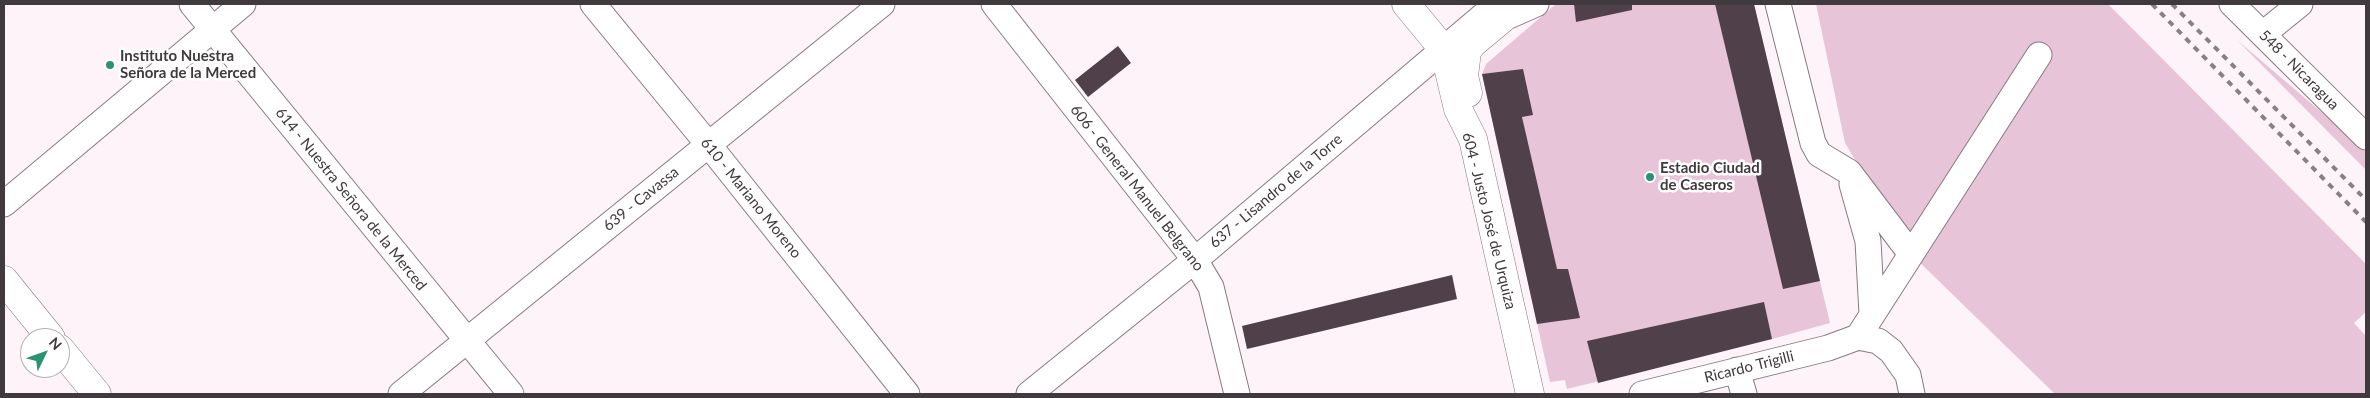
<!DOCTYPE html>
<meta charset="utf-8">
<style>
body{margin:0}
#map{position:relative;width:2370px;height:398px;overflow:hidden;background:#fef3f9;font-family:Lato,sans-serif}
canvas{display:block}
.frame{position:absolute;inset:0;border:5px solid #40393d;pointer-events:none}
.north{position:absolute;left:20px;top:328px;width:50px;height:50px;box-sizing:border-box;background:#fff;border:1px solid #b3b0b1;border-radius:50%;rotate:48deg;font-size:14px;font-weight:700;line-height:20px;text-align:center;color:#40393d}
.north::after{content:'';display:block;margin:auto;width:18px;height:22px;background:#2a9371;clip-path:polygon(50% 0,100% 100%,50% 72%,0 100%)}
</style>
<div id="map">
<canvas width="2370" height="398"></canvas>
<div class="frame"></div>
<div class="north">N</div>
</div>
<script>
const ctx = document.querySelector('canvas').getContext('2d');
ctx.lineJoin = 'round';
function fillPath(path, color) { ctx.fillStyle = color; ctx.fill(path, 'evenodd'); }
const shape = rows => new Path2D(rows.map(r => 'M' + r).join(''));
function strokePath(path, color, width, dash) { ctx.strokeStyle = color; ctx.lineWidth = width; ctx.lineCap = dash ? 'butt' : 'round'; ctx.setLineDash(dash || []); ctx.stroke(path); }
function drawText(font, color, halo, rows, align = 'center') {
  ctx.font = font + ' Lato,sans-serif'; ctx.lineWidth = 5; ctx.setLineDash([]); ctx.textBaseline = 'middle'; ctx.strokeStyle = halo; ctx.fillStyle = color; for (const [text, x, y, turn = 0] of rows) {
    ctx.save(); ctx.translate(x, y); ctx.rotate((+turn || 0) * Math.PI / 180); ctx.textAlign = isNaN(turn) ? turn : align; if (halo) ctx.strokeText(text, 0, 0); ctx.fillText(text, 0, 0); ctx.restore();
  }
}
const green = shape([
 [1556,4,1754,4,1830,323,1772,339,1567,389,1565,380,1550,382,1482,74,1486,64],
 [1816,4,2108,4,2366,264,2366,312,2354,323,2366,336,2366,394,2055,394,1911,254,1845,143],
 [2237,40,2353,139,2366,152,2366,170]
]);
const building = shape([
 [1574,4,1632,4,1632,10,1576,22],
 [1715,4,1754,4,1820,281,1783,289],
 [1118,46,1131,63,1088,97,1075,80],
 [1523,69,1533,115,1522,117,1557,269,1568,269,1580,318,1537,324,1482,74],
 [1452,275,1457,299,1247,349,1242,326],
 [1764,302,1772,339,1598,383,1587,341]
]);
const minor = shape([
 [192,4,511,394],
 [593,4,708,144,907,394],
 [994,4,1195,260,1211,287,1237,394],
 [1778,4,1813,143,1819,154,1849,172,1911,254],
 [2232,4,2366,137],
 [1502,19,1536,4],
 [2263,34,2300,4],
 [1852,184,1868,241,1872,314],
 [4,204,243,4],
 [1858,337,2039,55],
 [1737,370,1744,394],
 [401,394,882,4],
 [1029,394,1195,260,1497,4],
 [1642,394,1828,348,1858,337,1878,341,1891,351,1908,375,1912,394]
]);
const major = shape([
 [1406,4,1444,50,1458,109,1473,139,1530,394],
 [1468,93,1464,76,1467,51,1472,44,1502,19],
 [4,280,51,338],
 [60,349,97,394]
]);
const rail = shape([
 [2152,4,2366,222],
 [2172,4,2366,200]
]);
const markers = [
 [110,65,5,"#2a9371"],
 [1650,177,5,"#2a9371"]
];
const poiNames = [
 ["Instituto Nuestra",120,56],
 ["Señora de la Merced",120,73],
 ["Estadio Ciudad",1660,168],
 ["de Caseros",1660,185]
];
const streetNames = [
 ["548 - Nicaragua",2299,70,45],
 ["606 - General Manuel Belgrano",1137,188,52],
 ["637 - Lisandro de la Torre",1276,191,-40],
 ["610 - Mariano Moreno",751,198,51],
 ["614 - Nuestra Señora de la Merced",351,199,51],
 ["639 - Cavassa",641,199,-39],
 ["604 - Justo José de Urquiza",1489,221,76],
 ["Ricardo Trigilli",1749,367,-14]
];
fillPath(green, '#e8c4d9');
fillPath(building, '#4f4049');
strokePath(minor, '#897982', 27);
strokePath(major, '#897982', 29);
strokePath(minor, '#fff', 25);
strokePath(major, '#fff', 28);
strokePath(rail, '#898085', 4, [6, 6]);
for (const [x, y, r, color] of markers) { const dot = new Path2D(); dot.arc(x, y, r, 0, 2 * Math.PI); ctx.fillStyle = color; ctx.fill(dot); strokePath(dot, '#fff', 2); }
drawText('bold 15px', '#40393d', '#fff', poiNames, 'left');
drawText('15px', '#40393d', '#fff', streetNames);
</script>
